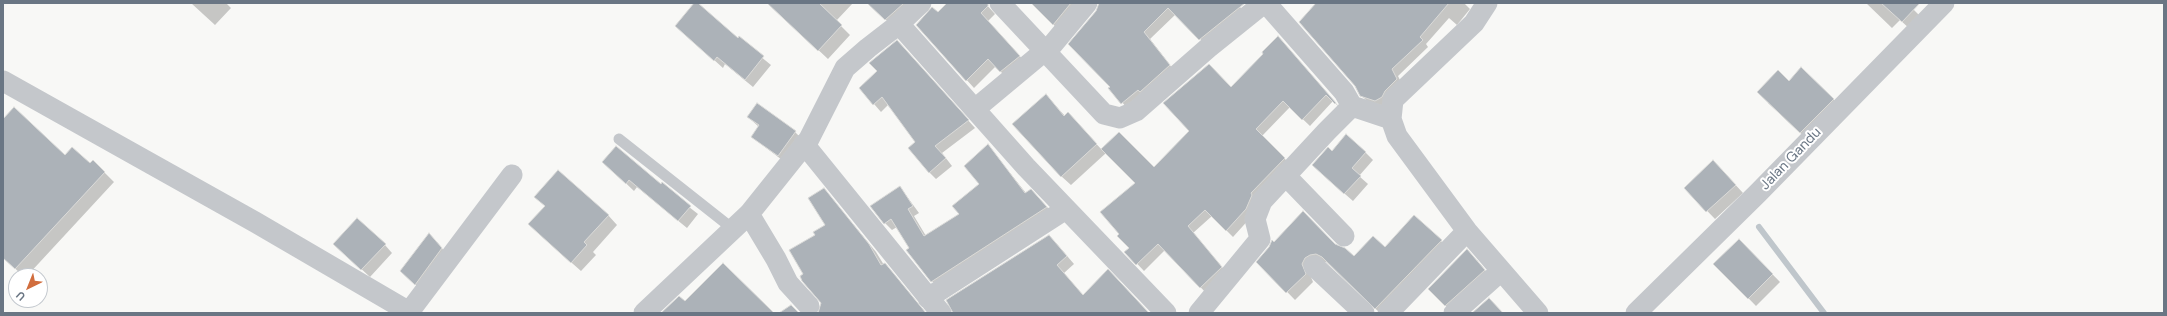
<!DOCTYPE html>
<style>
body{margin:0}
#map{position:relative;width:2167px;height:316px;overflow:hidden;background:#f8f8f6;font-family:"DM Sans",sans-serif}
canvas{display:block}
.frame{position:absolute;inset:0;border:4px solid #6a7684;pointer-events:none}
.north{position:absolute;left:8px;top:268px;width:40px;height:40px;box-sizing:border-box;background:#fff;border:1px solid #c3c8ce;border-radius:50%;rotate:223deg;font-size:11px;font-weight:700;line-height:16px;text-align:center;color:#6a7684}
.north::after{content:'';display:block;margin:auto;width:14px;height:18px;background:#d16d3d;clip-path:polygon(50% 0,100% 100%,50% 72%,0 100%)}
</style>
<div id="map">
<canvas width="2167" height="316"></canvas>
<div class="frame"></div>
<div class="north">U</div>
</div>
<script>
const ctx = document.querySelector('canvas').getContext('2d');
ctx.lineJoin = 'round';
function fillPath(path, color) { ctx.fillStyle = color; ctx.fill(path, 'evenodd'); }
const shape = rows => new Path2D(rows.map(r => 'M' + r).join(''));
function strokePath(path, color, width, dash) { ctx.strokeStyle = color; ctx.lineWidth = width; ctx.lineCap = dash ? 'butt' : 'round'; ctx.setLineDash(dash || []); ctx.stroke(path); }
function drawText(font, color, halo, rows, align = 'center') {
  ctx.font = font + ' "DM Sans",sans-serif'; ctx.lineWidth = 4; ctx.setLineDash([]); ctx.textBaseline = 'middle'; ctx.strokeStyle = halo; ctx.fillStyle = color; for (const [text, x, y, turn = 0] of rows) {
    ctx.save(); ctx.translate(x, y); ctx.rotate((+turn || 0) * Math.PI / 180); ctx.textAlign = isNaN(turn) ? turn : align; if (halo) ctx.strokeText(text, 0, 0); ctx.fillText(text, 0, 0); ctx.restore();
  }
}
const shadow = shape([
 [191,3,226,3,231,8,215,25],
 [695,3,771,65,753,87,725,64,723,68,684,33],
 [768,3,853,3,836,21,850,35,828,59],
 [867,3,918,3,895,28],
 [948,3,985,3,995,14,988,21,1027,64,1008,80,996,66,974,88,917,25,938,13],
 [1031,3,1084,3,1060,31],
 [1099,3,1236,3,1250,17,1210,49,1176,14,1150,39,1176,73,1128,110,1111,87,1097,11],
 [1317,3,1464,3,1470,9,1457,25,1449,18,1426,44,1428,47,1398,76,1403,86,1382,107,1368,102,1361,95],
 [1866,3,1907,3,1921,17,1910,29,1900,20,1892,28],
 [1284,44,1342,110,1333,101,1310,126,1290,107,1262,136,1291,165,1252,216,1233,237,1212,216,1193,233,1228,274,1207,294,1165,250,1144,271,1126,252,1130,248,1137,183,1106,153,1071,185,1061,176,1046,95,1065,116,1077,123,1102,150,1119,133,1154,169,1231,88],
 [904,49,975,128,942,153,952,166,936,179,929,172,916,142,889,104,881,112,860,88],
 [1833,99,1843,110,1811,143,1768,103],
 [748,117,795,132,803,140,786,163,752,137,759,127],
 [3,120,65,156,104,172,114,182,27,276,23,276,3,257],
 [988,146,1026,193,1030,190,1054,214,939,288,932,281,897,227,892,230,885,223,900,187,919,213,914,216,926,236,960,215,981,185],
 [1332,152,1365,152,1373,160,1359,176,1368,184,1353,201,1321,173],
 [611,169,661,185,698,214,687,228,637,187,634,191],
 [1721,169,1743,193,1715,219,1685,188],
 [824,189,876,252,884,265,892,272,925,313,819,313,822,303,804,274,816,236,826,225],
 [608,215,617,225,593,252,596,255,581,271,539,234],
 [1739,240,1780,282,1756,306,1715,264],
 [1441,241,1448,248,1380,313,1326,262,1318,262,1309,272,1313,282,1295,300,1258,262,1335,245,1354,258,1385,249],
 [437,242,449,257,423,291,409,279],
 [1056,243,1074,264,1064,273,1083,296,1149,313,954,313],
 [385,245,392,253,370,277,342,251],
 [1477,260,1494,281,1453,313,1429,289]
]);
const stream = shape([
 [1759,227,1824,313]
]);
const building = shape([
 [694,3,698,3,738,38,739,36,764,56,745,80,717,57,714,61,675,26,694,3],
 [767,3,819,3,842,25,818,51,767,3],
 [867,3,904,3,885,20,867,3],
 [947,3,988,3,988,6,981,13,1020,56,1000,72,988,59,966,81,916,25,932,7,938,12,947,3],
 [1031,3,1071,3,1053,25,1031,3],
 [1099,3,1245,3,1199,40,1168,8,1144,32,1170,65,1140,92,1138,90,1121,104,1108,88,1110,87,1068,44,1096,11,1099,3],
 [1316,3,1449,3,1420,37,1423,40,1392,69,1397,79,1385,91,1382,97,1375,101,1360,96,1355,86,1299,22,1316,3],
 [1881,3,1920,3,1902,22,1881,3],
 [1278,36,1336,103,1335,104,1326,95,1302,120,1283,101,1256,129,1285,158,1251,193,1252,195,1246,209,1226,231,1205,210,1188,226,1222,267,1200,288,1158,244,1136,265,1124,252,1129,248,1117,236,1119,234,1100,212,1135,183,1101,149,1119,132,1154,167,1189,131,1163,103,1209,64,1231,87,1263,54,1262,52,1278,36],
 [897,40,969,120,935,146,946,158,929,173,908,148,915,142,882,97,873,105,859,88,877,71,869,63,897,40],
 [1801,67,1834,99,1800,133,1757,92,1778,70,1789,81,1801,67],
 [1046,94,1064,116,1068,112,1097,144,1061,177,1012,124,1046,94],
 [757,103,796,131,778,156,751,137,759,125,747,117,757,103],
 [14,107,65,155,72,147,90,163,93,160,105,172,15,269,3,258,3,119,14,107],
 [1346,134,1366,152,1352,168,1361,176,1344,194,1312,165,1328,147,1332,151,1346,134],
 [988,144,1025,193,1031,189,1047,207,931,282,906,250,909,248,891,219,884,224,870,206,900,186,913,206,908,209,924,236,959,214,952,206,979,184,964,166,988,144],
 [616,146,661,184,662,182,691,206,678,221,629,180,626,184,602,162,616,146],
 [1713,160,1736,185,1706,212,1684,188,1713,160],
 [558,170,609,215,584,242,587,245,571,263,528,224,545,206,534,197,558,170],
 [824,188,869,244,881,265,885,263,926,313,818,313,821,303,802,281,800,276,803,274,789,250,815,235,813,232,825,225,808,198,824,188],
 [1303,211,1335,244,1345,248,1354,256,1373,236,1385,247,1414,215,1442,240,1375,309,1322,257,1316,254,1310,255,1305,258,1302,264,1306,274,1286,293,1256,262,1269,247,1272,240,1274,242,1303,211],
 [357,218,386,244,361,270,333,244,357,218],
 [429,233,442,248,415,285,400,271,429,233],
 [1049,235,1067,256,1057,265,1083,295,1108,269,1149,313,953,313,946,300,1049,235],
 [1739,239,1773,274,1748,299,1713,264,1739,239],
 [1467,249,1485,270,1445,306,1428,289,1467,249],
 [723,263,774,313,661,313,679,296,685,301,723,263],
 [1489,298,1503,313,1472,313,1489,298],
 [791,305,799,313,779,313,791,305]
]);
const lane = shape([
 [619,139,733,229]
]);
const street = shape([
 [1000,3,1104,114,1120,118,1136,111,1208,48,1264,3],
 [1266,3,1344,92,1352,106],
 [1487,3,1474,23,1393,100,1391,119,1397,136,1467,231,1538,313],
 [899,24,1026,167,1166,313],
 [3,81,255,222,411,313],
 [975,109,1053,44,1087,3],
 [804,144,941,313],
 [1285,175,1344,236],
 [749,214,776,259,788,283,809,306],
 [1314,266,1364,313],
 [928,298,1066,209],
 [409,312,512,175],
 [644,313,749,214,809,139,845,68,868,48,899,24,921,3],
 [1199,313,1260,239,1255,219,1262,201,1327,131,1352,106,1391,119],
 [1388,313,1467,231],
 [1454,313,1501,271],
 [1636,313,1758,193,1944,3]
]);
const streetNames = [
 ["Jalan Gandu",1791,159,-46]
];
fillPath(shadow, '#0003');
strokePath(stream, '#bfc6cb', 6);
fillPath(building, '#acb2b8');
strokePath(building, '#dadad8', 1);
strokePath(lane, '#c4c7cb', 11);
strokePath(street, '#c4c7cb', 21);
drawText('14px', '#6a7684', '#fff', streetNames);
</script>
